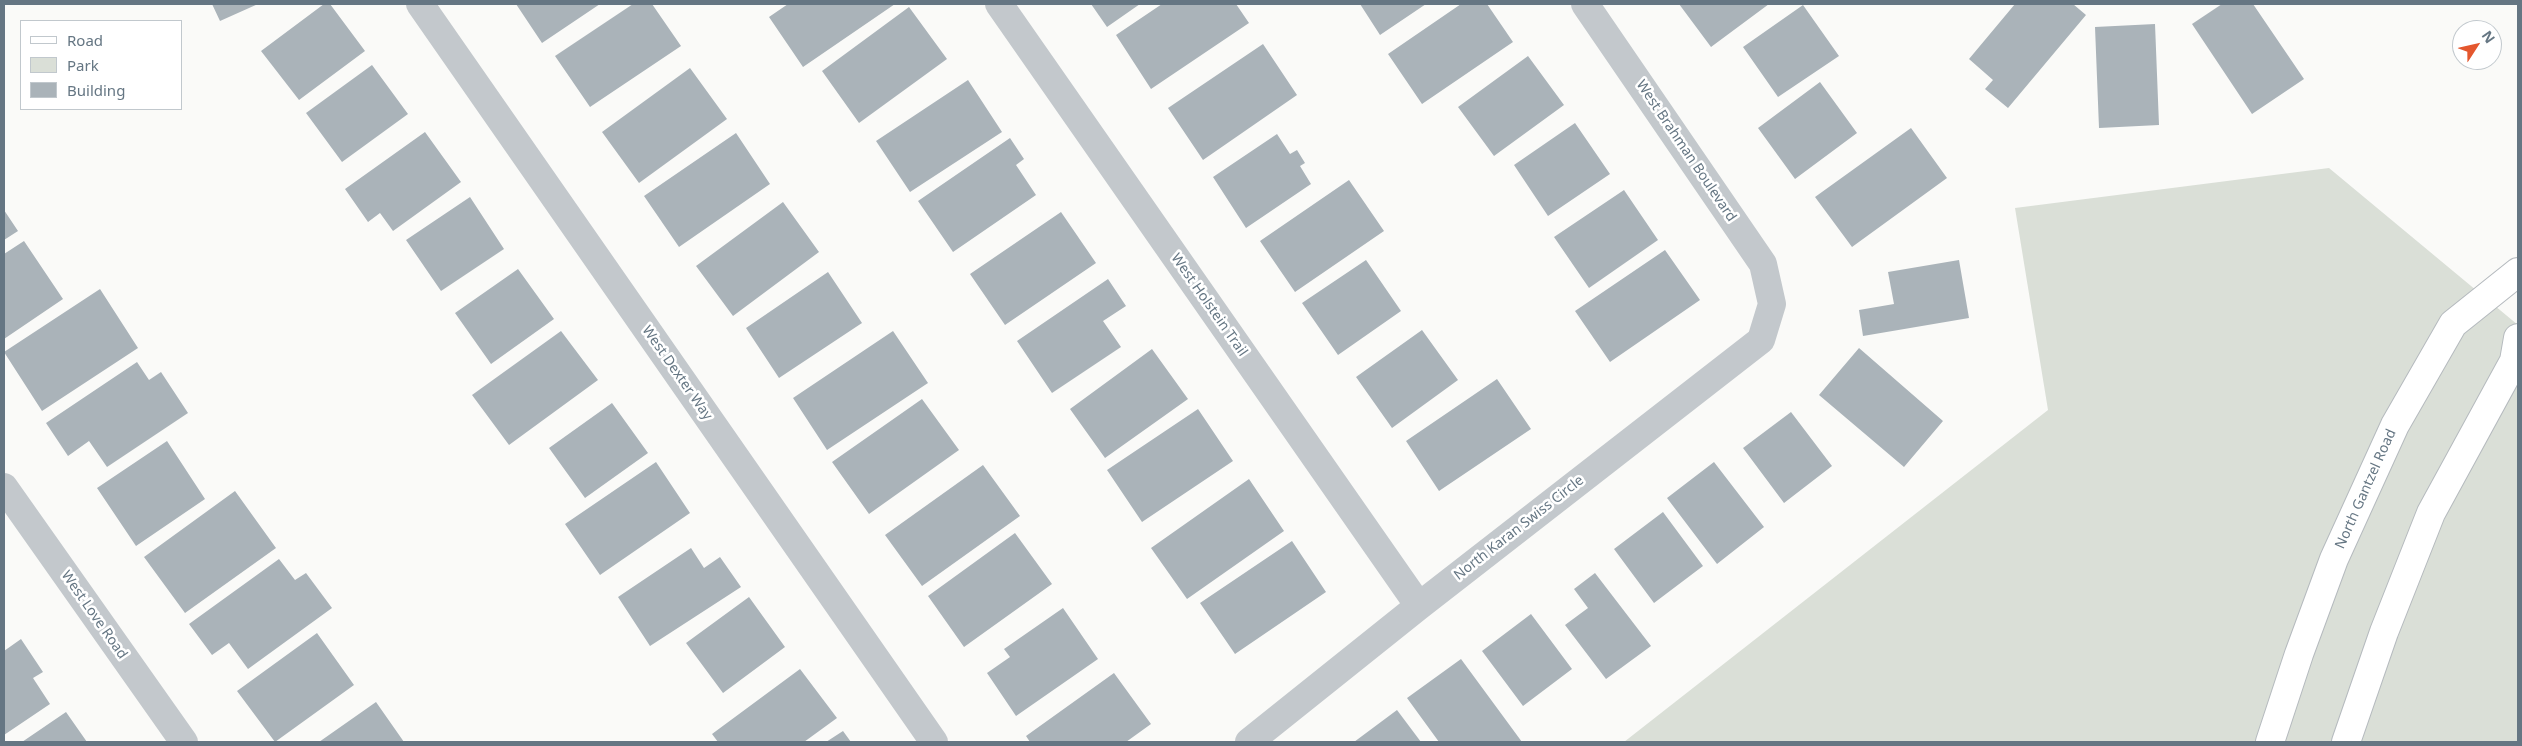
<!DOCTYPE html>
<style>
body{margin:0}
#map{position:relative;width:2522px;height:746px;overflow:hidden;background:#fafaf8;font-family:"Noto Sans",sans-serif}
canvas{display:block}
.frame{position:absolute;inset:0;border:5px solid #657683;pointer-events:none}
.legend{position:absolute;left:20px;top:20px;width:162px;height:90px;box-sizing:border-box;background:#fff;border:1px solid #c1c8cd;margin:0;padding:6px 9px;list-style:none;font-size:15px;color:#657683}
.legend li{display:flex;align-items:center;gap:10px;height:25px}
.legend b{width:25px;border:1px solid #c1c8cd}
.north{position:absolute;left:2452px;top:20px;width:50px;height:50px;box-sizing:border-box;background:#fff;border:1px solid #c1c8cd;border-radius:50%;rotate:55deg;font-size:14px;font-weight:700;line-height:20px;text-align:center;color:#657683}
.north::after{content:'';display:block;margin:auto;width:18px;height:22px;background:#e4572e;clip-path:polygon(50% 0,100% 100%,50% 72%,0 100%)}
</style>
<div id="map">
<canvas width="2522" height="746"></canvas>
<div class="frame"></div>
<ul class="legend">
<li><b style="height:6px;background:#fff"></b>Road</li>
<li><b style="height:14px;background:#dadfd7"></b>Park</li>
<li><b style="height:14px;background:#aab3b9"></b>Building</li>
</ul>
<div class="north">N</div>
</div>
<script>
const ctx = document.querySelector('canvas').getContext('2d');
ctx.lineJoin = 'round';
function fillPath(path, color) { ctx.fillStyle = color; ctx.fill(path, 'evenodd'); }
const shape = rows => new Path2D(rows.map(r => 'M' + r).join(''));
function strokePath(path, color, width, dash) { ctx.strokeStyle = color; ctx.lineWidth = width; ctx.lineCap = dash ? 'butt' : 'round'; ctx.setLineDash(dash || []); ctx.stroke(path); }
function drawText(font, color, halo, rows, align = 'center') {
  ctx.font = font + ' "Noto Sans",sans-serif'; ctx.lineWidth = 5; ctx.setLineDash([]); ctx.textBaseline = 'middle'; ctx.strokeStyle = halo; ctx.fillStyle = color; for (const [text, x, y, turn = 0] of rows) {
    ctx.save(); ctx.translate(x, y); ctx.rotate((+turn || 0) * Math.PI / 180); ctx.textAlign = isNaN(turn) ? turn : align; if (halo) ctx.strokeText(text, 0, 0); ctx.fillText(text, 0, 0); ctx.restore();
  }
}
const green = shape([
 [2329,168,2518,325,2518,742,1624,742,2048,410,2015,208]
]);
const building = shape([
 [212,4,258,4,220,21],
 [324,4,330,4,365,51,299,100,261,51],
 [516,4,600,4,542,43],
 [633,4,652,4,681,46,590,107,555,56],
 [788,4,895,4,803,67,769,17],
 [1091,4,1140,4,1107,27],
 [1162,4,1236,4,1249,23,1151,89,1116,35],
 [1360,4,1426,4,1380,35],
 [1461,4,1487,4,1513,42,1422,104,1388,54],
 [1679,4,1769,4,1711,47],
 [2015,4,2073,4,2086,15,2008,108,1985,89,1993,80,1969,59],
 [2222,4,2253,4,2304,79,2252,114,2192,24],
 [1803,5,1839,56,1778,97,1743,47],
 [909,7,947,59,859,123,822,71],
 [2155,24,2159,125,2099,128,2095,27],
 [1263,44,1297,95,1203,160,1168,108],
 [1528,56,1564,105,1494,156,1458,107],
 [372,65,408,114,342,162,306,113],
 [690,68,727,119,639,183,602,132],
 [968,80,1002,132,910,192,876,141],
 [1820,82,1857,133,1795,179,1758,128],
 [1575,123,1610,174,1548,216,1514,165],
 [1911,128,1947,178,1852,247,1815,197],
 [425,132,461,182,393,231,380,213,368,222,345,189],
 [736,133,770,184,679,247,644,196],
 [1277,134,1290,154,1297,150,1305,163,1300,166,1311,184,1246,228,1213,177],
 [1010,138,1024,159,1016,165,1036,195,953,252,918,201],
 [1349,180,1384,231,1295,292,1260,241],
 [1624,190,1658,240,1589,288,1554,237],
 [470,197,504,249,441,291,406,240],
 [783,202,819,252,733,316,696,266],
 [4,210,18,231,4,240],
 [1061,212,1096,263,1005,325,970,274],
 [24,241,63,299,4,339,4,254],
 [1665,250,1700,300,1610,362,1575,311],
 [1366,260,1401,311,1338,355,1302,303],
 [1959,260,1969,318,1863,336,1859,310,1894,304,1888,272],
 [518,269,554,319,491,364,455,313],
 [828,272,862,323,779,378,746,328],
 [1108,279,1126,306,1103,321,1121,347,1052,393,1017,341],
 [100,289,138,348,42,411,4,352],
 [1422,330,1458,380,1392,428,1356,377],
 [561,331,598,380,509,445,472,395],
 [893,331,928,383,827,450,793,398],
 [1859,348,1943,421,1904,467,1819,395],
 [1152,349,1188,399,1105,458,1070,409],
 [137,362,149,380,161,372,188,413,107,467,89,441,68,456,46,423],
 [1497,379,1531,429,1439,491,1406,441],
 [922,399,959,450,869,514,832,462],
 [612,403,648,453,585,498,549,448],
 [1198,409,1233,461,1142,522,1107,470],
 [1791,412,1832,466,1784,503,1743,448],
 [167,441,205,499,136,546,97,488],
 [656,462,690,513,600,575,565,524],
 [1714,462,1764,527,1717,564,1667,498],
 [983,465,1020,516,922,586,885,535],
 [1249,479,1284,531,1187,599,1151,548],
 [235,491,276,548,185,613,144,557],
 [1663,512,1703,566,1654,603,1614,549],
 [1015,533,1052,584,964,647,928,596],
 [1292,541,1326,592,1235,654,1200,603],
 [691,548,704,568,720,557,741,587,650,646,618,597],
 [279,559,295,580,306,573,332,608,248,669,229,643,212,655,189,624],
 [1595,573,1651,646,1606,679,1565,625,1588,608,1574,589],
 [749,597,785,647,723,693,686,643],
 [1063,608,1098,659,1016,716,987,673,1010,657,1004,649],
 [1531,614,1572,669,1523,706,1482,651],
 [317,633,354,685,275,742,237,691],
 [21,639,43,672,33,678,50,704,4,735,4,651],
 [1461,659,1522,742,1439,742,1407,698],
 [800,669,837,718,804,742,718,742,712,734],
 [1114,673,1151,724,1126,742,1030,742,1026,736],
 [376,702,404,742,319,742],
 [1397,710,1421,742,1354,742],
 [66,712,87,742,22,742],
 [843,731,851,742,826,742]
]);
const minor = shape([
 [420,4,934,742],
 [999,4,1419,606],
 [4,487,184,742],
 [1249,742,1419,606,1761,340,1772,304,1763,264,1585,4]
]);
const primary = shape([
 [2270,742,2299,654,2334,559,2395,425,2453,324,2518,272],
 [2346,742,2384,632,2431,513,2514,361,2518,338]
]);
const streetNames = [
 ["West Brahman Boulevard",1686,151,56],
 ["West Holstein Trail",1209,305,55],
 ["West Dexter Way",677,373,55],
 ["North Gantzel Road",2366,489,-66],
 ["North Karan Swiss Circle",1519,528,-38],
 ["West Love Road",94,615,55]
];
fillPath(green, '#dadfd7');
fillPath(building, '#aab3b9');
strokePath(primary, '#b5babe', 30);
strokePath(minor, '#c3c8cc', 28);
strokePath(primary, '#fff', 28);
drawText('14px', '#657683', '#fff', streetNames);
</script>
